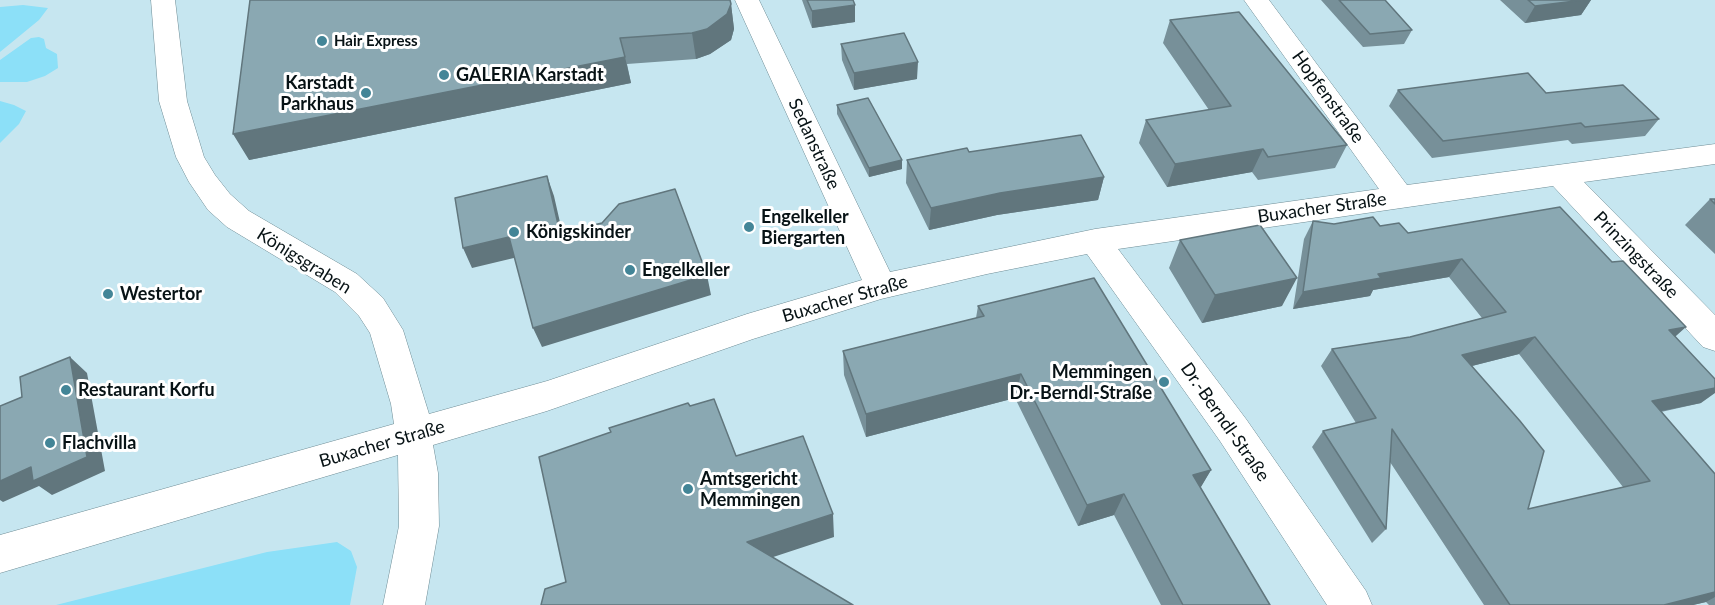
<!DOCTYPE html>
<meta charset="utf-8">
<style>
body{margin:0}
canvas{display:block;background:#c6e6f0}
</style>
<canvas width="1715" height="605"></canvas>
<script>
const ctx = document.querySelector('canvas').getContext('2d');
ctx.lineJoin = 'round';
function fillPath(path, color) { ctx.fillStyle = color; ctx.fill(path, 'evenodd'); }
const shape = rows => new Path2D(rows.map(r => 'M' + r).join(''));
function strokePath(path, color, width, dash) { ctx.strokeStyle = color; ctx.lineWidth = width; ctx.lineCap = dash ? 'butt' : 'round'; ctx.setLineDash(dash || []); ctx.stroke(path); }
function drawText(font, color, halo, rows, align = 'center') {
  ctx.font = font + ' Lato,sans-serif'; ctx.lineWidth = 6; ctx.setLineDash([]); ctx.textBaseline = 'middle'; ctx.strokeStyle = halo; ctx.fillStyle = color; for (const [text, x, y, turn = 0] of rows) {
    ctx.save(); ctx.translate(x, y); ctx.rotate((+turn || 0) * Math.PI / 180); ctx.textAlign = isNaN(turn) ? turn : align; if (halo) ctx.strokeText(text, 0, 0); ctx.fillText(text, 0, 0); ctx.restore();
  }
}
const green = shape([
 [23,5,48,8,39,20,0,52,0,7],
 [39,37,44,39,46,48,57,54,58,68,45,76,27,82,0,82,0,60,31,38],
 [0,101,14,105,26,111,19,124,0,143],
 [337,542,351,551,357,567,350,605,56,605,267,552]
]);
const minor = shape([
 [151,0,175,0,187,101,204,157,215,175,230,194,249,211,357,274,383,298,403,330,429,414,547,381,747,314,862,280,735,0,759,0,890,272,1095,229,1379,189,1244,0,1269,0,1407,185,1715,144,1715,164,1584,182,1715,315,1715,351,1703,347,1553,186,1118,249,1246,419,1366,591,1372,605,1327,605,1220,441,1087,254,987,274,881,299,753,339,547,411,433,445,438,473,439,526,425,605,383,605,399,526,398,455,0,573,0,535,394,424,391,404,370,333,359,316,335,292,227,227,208,210,189,182,176,157,159,101,151,0]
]);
const wall = shape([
 [250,0,731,4,734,29,731,40,710,54,696,59,627,64,631,83,249,160],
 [802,0,853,0,855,22,812,28],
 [1321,0,1385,0,1412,30,1404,44,1363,47],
 [1500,0,1591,0,1581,15,1525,23],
 [1170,20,1347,145,1335,168,1258,180,1252,172,1167,187,1139,143,1146,120,1209,110,1163,43],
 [841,44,917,79,854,90,842,60],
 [1398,90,1546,93,1659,119,1645,136,1572,144,1568,140,1432,158,1389,106],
 [837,105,902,160,902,169,869,177,837,114],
 [969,152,1104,177,1098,200,997,215,929,230,906,183,907,160],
 [1710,199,1715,199,1715,254,1685,225],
 [1313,221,1334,224,1380,226,1408,233,1676,337,1701,403,1661,412,1715,474,1715,605,1709,605,1706,602,1693,605,1484,605,1390,462,1386,529,1372,543,1312,447,1323,431,1356,423,1321,366,1332,349,1410,337,1482,318,1449,277,1373,290,1370,296,1293,309,1304,239],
 [1519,354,1623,487,1528,509,1472,366],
 [1180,240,1282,306,1202,323,1169,268],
 [978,306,1211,470,1200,488,1270,605,1161,605,1114,515,1078,526,1015,398,866,437,844,375,843,351,976,318]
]);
const shadedWall = shape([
 [1583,0,1591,0,1581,15,1525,23,1535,6],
 [731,4,734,29,731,40,710,54,696,59,692,33],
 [855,5,855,22,812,28,812,11],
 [625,57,631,83,249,160,233,134],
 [918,62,917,79,854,90,854,73],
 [1263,149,1252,172,1167,187,1175,164],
 [902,160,902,169,869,177,869,168],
 [547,176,554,196,567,253,560,233],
 [1104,177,1098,200,997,215,929,230,931,208,1000,193],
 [509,237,518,257,472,268,463,248],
 [1462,259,1449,277,1373,290,1370,296,1293,309,1303,292,1378,274],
 [707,275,711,295,542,347,533,328],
 [1297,278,1282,306,1202,323,1215,295],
 [1686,327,1667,344,1669,330],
 [1535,337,1519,354,1448,372,1462,355],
 [70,357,87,373,105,471,52,495,39,486,3,502,0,500,0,481,31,467],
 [1021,374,1015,398,866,437,866,414],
 [1715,388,1715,393,1701,403,1632,417,1652,401],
 [1211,470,1198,492,1193,475],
 [1124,494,1114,515,1078,526,1087,505],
 [833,514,834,537,752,564,747,542],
 [1715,592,1715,597,1706,602,1693,605,1664,605]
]);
const building = shape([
 [250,0,730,0,731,4,727,14,707,29,692,33,620,38,625,57,233,134,250,0],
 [807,0,853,0,855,5,812,11,807,0],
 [1339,0,1385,0,1412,30,1370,34,1339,0],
 [1528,0,1583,0,1535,6,1528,0],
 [1239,12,1347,145,1268,157,1263,149,1175,164,1146,120,1231,106,1170,20,1239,12],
 [904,33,918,62,854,73,841,44,904,33],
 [1528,73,1546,93,1623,85,1659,119,1585,127,1581,123,1443,141,1398,90,1528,73],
 [868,98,902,160,869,168,837,105,868,98],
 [1081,135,1104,177,1000,193,931,208,907,160,967,148,969,152,1081,135],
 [547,176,560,233,602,223,619,204,675,189,707,275,533,328,509,237,463,248,455,198,547,176],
 [1710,199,1715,199,1715,204,1710,199],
 [1560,207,1612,262,1623,261,1686,327,1669,330,1715,379,1715,388,1652,401,1715,474,1715,592,1664,605,1510,605,1392,429,1386,529,1323,431,1376,418,1332,349,1410,337,1506,312,1462,259,1378,274,1381,278,1303,292,1313,221,1334,224,1373,217,1380,226,1399,223,1408,233,1560,207],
 [1535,337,1650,481,1528,509,1544,451,1520,421,1462,355,1535,337],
 [1260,225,1297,278,1215,295,1180,240,1260,225],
 [1094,278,1211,470,1193,475,1270,605,1183,605,1124,494,1087,505,1021,374,866,414,843,351,984,316,978,306,1094,278],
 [70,357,87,457,33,481,31,467,0,481,0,406,22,397,20,377,70,357],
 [714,399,736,456,803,436,833,514,747,542,853,605,541,605,545,589,566,582,539,457,611,432,609,428,688,403,690,406,714,399]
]);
const markers = [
 [322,41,6,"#438597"],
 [444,75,6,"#438597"],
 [366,93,6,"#438597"],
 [749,227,6,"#438597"],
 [514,232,6,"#438597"],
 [630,270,6,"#438597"],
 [108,294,6,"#438597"],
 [1164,382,6,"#438597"],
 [66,390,6,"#438597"],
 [50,443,6,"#438597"],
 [688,489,6,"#438597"]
];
const farPoinames = [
 ["Hair Express",334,41]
];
const poiNames = [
 ["GALERIA Karstadt",456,75],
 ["Karstadt",354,83,"right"],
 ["Parkhaus",354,104,"right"],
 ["Engelkeller",761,217],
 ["Biergarten",761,238],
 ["Königskinder",526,232],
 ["Engelkeller",642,270],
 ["Westertor",120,294],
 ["Memmingen",1152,372,"right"],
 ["Dr.-Berndl-Straße",1152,393,"right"],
 ["Restaurant Korfu",78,390],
 ["Flachvilla",62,443],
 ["Amtsgericht",700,479],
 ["Memmingen",700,500]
];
const streetNames = [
 ["Hopfenstraße",1328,97,54],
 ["Sedanstraße",814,144,65],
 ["Buxacher Straße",1322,208,-8],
 ["Prinzingstraße",1636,255,46],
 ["Königsgraben",304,261,32],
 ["Buxacher Straße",845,299,-16],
 ["Dr.-Berndl-Straße",1225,422,55],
 ["Buxacher Straße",382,444,-16]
];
fillPath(green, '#8ce0f8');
strokePath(minor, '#6e8c95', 1);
fillPath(minor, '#fff');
fillPath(wall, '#779099');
fillPath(shadedWall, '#61767d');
fillPath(building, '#8aa8b2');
strokePath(building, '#61767d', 1.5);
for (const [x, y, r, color] of markers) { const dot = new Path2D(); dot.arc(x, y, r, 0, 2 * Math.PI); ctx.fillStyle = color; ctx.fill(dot); strokePath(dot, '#fff', 2); }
drawText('bold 15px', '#071215', '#fff', farPoinames, 'left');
drawText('bold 18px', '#071215', '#fff', poiNames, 'left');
drawText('18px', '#071215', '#fff', streetNames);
</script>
